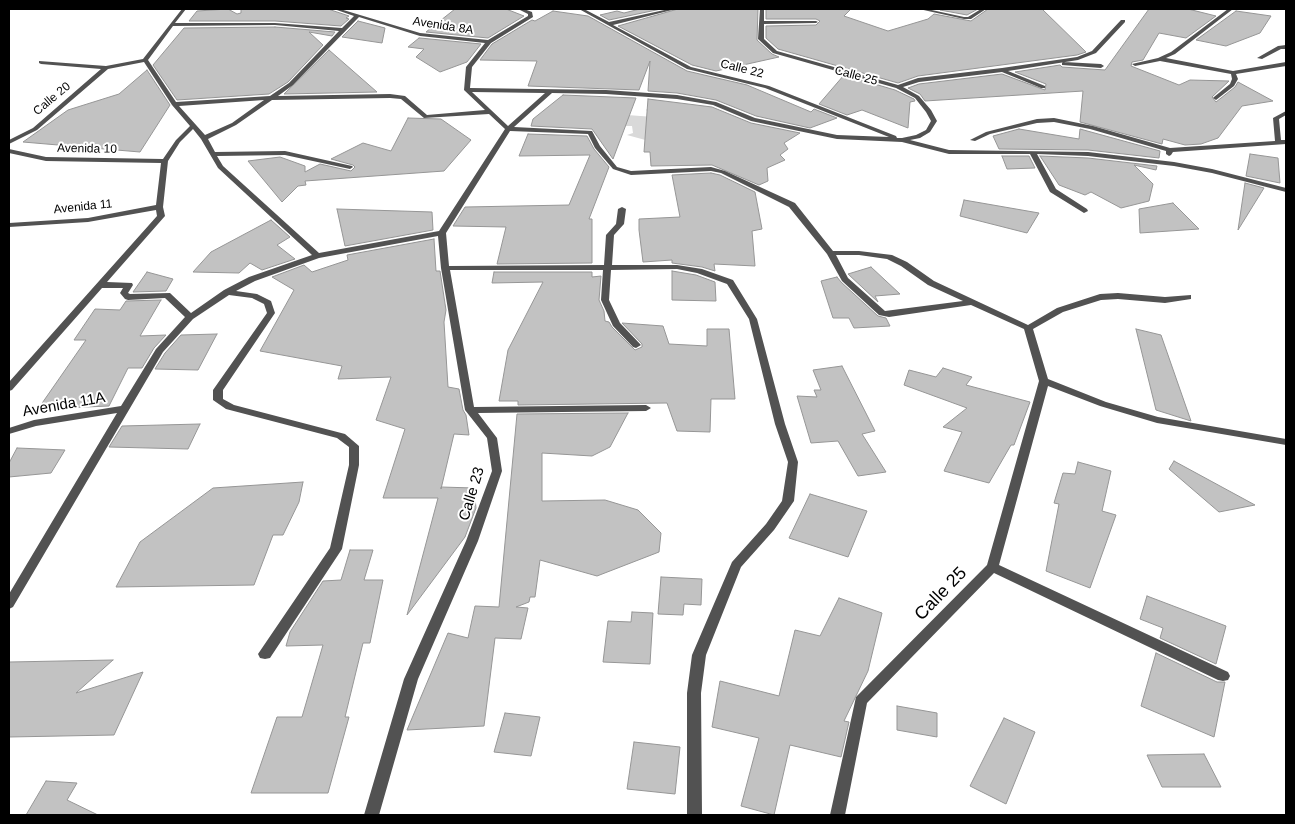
<!DOCTYPE html>
<style>
body{margin:0}
#map{position:relative;width:1295px;height:824px;overflow:hidden;background:#fff;font-family:Helvetica,sans-serif}
canvas{display:block}
.frame{position:absolute;inset:0;border:10px solid #000;pointer-events:none}
</style>
<div id="map">
<canvas width="1295" height="824"></canvas>
<div class="frame"></div>
</div>
<script>
const ctx = document.querySelector('canvas').getContext('2d');
ctx.lineJoin = 'round';
function fillPath(path, color) { ctx.fillStyle = color; ctx.fill(path, 'evenodd'); }
const shape = rows => new Path2D(rows.map(r => 'M' + r).join(''));
function strokePath(path, color, width, dash) { ctx.strokeStyle = color; ctx.lineWidth = width; ctx.lineCap = dash ? 'butt' : 'round'; ctx.setLineDash(dash || []); ctx.stroke(path); }
function drawText(font, color, halo, rows, align = 'center') {
  ctx.font = font + ' Helvetica,sans-serif'; ctx.lineWidth = 4; ctx.setLineDash([]); ctx.textBaseline = 'middle'; ctx.strokeStyle = halo; ctx.fillStyle = color; for (const [text, x, y, turn = 0] of rows) {
    ctx.save(); ctx.translate(x, y); ctx.rotate((+turn || 0) * Math.PI / 180); ctx.textAlign = isNaN(turn) ? turn : align; if (halo) ctx.strokeText(text, 0, 0); ctx.fillText(text, 0, 0); ctx.restore();
  }
}
const green = shape([
 [650,106,661,109,674,108,698,113,699,116,697,121,690,123,684,120,672,122,662,120,656,139,649,141,627,135,633,133,632,126,621,126,615,123,615,120,627,115,654,117,646,110]
]);
const building = shape([
 [228,9,237,14,241,13,241,9,328,9,349,16,346,18,349,19,341,26,275,21,189,21,197,11,228,9],
 [455,9,506,9,524,16,488,38,426,32,455,9],
 [640,9,661,9,609,20,600,15,617,11,624,13,640,9],
 [678,9,758,9,757,40,772,54,779,57,716,71,692,65,618,26,678,9],
 [766,9,851,9,844,16,888,31,928,19,934,14,971,21,988,9,1042,9,1086,52,1077,55,918,76,898,83,778,49,766,38,766,26,816,25,820,21,816,19,766,19,766,9],
 [942,9,978,9,967,15,940,10,942,9],
 [1149,9,1188,9,1216,16,1186,38,1159,33,1143,60,1132,62,1131,66,1179,85,1190,80,1229,81,1212,97,1216,102,1235,87,1238,82,1273,101,1242,106,1218,138,1201,144,1185,145,1163,139,1162,144,1080,122,1083,91,925,101,920,94,908,88,919,84,1002,74,1045,90,1046,84,1015,72,1060,65,1062,67,1105,70,1149,9],
 [553,11,588,16,687,71,747,85,811,112,814,109,837,118,810,128,756,116,716,100,677,93,648,91,650,61,639,90,528,86,537,61,480,60,492,44,532,20,535,21,553,11],
 [1236,11,1271,16,1260,33,1226,46,1196,40,1236,11],
 [358,21,385,28,382,43,342,37,358,21],
 [275,27,335,32,332,36,309,32,323,45,288,82,269,94,177,100,153,65,184,28,275,27],
 [419,38,420,38,481,44,467,62,440,72,416,57,424,49,408,47,419,38],
 [329,50,377,92,284,94,329,50],
 [147,70,170,105,140,152,23,142,68,110,119,94,147,70],
 [844,75,895,90,914,99,915,101,910,102,908,128,862,110,847,115,819,104,844,75],
 [563,95,636,98,613,159,592,129,531,126,533,119,563,95],
 [648,99,712,107,751,123,800,133,784,143,788,149,780,155,785,160,767,168,768,181,759,185,712,165,651,166,650,152,644,152,648,99],
 [408,118,441,119,471,140,444,171,305,181,306,185,298,186,282,202,248,161,280,157,305,166,305,172,320,164,351,171,355,167,353,165,331,159,363,143,391,151,408,118],
 [1019,129,1079,139,1080,129,1160,151,1159,158,1088,150,999,149,993,136,1019,129],
 [528,134,587,136,594,149,609,167,589,219,592,219,592,263,497,264,506,227,453,226,465,207,569,205,590,155,519,156,528,134],
 [1250,154,1278,158,1280,183,1246,176,1250,154],
 [1002,156,1029,156,1035,168,1007,169,1002,156],
 [1040,156,1088,158,1157,166,1156,170,1134,165,1153,184,1149,201,1121,208,1091,192,1085,195,1059,185,1040,156],
 [711,173,720,175,755,192,762,229,752,231,755,266,714,264,715,271,702,267,672,263,672,260,643,262,639,230,639,219,680,217,672,175,711,173],
 [1245,183,1264,188,1238,230,1245,183],
 [964,200,1039,213,1027,233,960,216,964,200],
 [1173,203,1199,229,1140,233,1139,209,1173,203],
 [337,209,432,212,433,230,345,246,337,209],
 [271,220,290,237,277,245,295,259,262,270,250,263,239,273,193,272,211,252,271,220],
 [434,239,436,271,440,271,446,310,444,322,448,387,459,389,463,410,466,415,469,435,454,434,441,489,441,487,474,488,476,508,465,537,407,615,438,498,383,498,405,429,376,420,391,377,338,379,342,366,260,351,294,290,272,277,304,265,312,272,348,260,347,255,434,239],
 [871,267,900,294,875,296,878,302,848,274,871,267],
 [672,271,696,275,715,282,716,301,672,300,672,271],
 [147,272,173,279,166,291,133,292,147,272],
 [494,272,592,272,592,277,601,276,599,300,604,311,605,321,609,322,612,327,635,350,642,347,642,344,622,323,663,326,669,344,707,346,707,329,729,329,735,399,711,399,710,432,677,431,667,403,518,405,518,401,499,401,508,350,543,282,492,283,494,272],
 [837,277,841,282,878,316,886,318,890,326,854,328,849,318,833,318,821,281,837,277],
 [161,300,140,336,166,335,154,348,142,368,128,368,109,406,38,409,86,340,74,340,95,309,120,310,126,301,161,300],
 [1136,329,1161,335,1191,421,1156,410,1136,329],
 [217,334,198,370,155,369,165,353,181,335,217,334],
 [842,366,875,431,862,434,886,472,858,476,838,441,811,443,797,396,817,397,814,390,821,390,813,370,842,366],
 [943,368,972,377,966,385,1030,402,1014,445,1011,445,989,483,944,471,962,432,943,427,967,408,904,385,909,370,936,377,943,368],
 [628,413,610,447,592,456,542,453,542,501,605,500,638,510,661,533,659,552,597,576,540,560,535,597,530,597,529,602,516,607,528,608,521,639,495,638,484,726,407,730,448,633,468,638,475,606,499,607,517,414,628,413],
 [200,424,188,449,109,447,122,426,200,424],
 [17,448,65,450,51,473,9,477,9,463,17,448],
 [1174,461,1255,505,1219,512,1169,469,1174,461],
 [1078,462,1111,471,1102,511,1116,515,1090,588,1046,571,1059,504,1054,503,1063,473,1075,474,1078,462],
 [303,482,299,502,283,535,273,535,254,585,116,587,140,542,213,488,303,482],
 [810,494,867,511,848,557,789,538,810,494],
 [350,550,373,550,364,580,383,580,370,643,363,643,345,717,349,717,328,793,251,793,277,717,302,717,323,645,286,646,290,632,323,581,341,580,350,550],
 [661,577,702,579,701,605,684,604,683,615,658,614,661,577],
 [1147,596,1226,626,1216,664,1160,638,1163,628,1140,619,1147,596],
 [839,598,882,613,868,671,844,721,849,722,841,757,790,745,774,815,741,806,759,738,712,727,720,681,779,696,795,630,820,636,839,598],
 [632,612,653,613,650,664,603,662,608,621,631,622,632,612],
 [1156,653,1217,682,1225,682,1214,737,1141,706,1156,653],
 [113,660,76,693,143,672,114,735,9,737,9,662,113,660],
 [897,706,937,713,937,737,897,730,897,706],
 [505,713,540,717,531,756,494,752,505,713],
 [1004,718,1035,732,1006,804,970,786,1004,718],
 [634,742,680,747,675,794,627,789,634,742],
 [1204,754,1221,787,1162,787,1147,755,1204,754],
 [46,781,77,783,67,800,98,815,26,815,46,781]
]);
const minor = shape([
 [182,9,186,9,175,23,275,23,342,28,354,16,334,9,340,9,420,33,488,40,528,16,528,14,518,9,524,9,532,12,533,17,491,43,472,67,470,88,606,90,677,95,716,102,755,118,837,135,889,137,765,88,687,69,579,9,584,9,609,22,669,9,676,9,613,25,691,67,769,86,896,136,897,138,902,138,916,135,926,130,931,121,926,112,915,98,896,88,773,53,758,39,760,9,764,9,764,21,816,21,818,22,816,23,764,24,764,39,777,51,898,85,918,78,1002,68,1077,57,1092,51,1121,20,1125,20,1125,22,1096,53,1078,60,1008,71,1045,86,1045,88,1041,88,1002,72,919,82,903,87,919,96,931,110,937,121,930,132,920,138,910,140,949,150,1088,152,1174,162,1212,169,1286,188,1286,192,1212,173,1174,166,1088,156,1037,154,1056,189,1087,209,1088,211,1084,213,1050,192,1030,154,949,154,902,142,837,139,751,121,713,105,677,99,606,94,552,93,514,127,592,131,600,146,617,167,631,171,711,167,725,171,795,203,833,251,859,251,892,255,907,262,934,281,1028,325,1057,308,1100,294,1118,293,1165,297,1191,295,1191,299,1165,303,1118,299,1101,300,1063,312,1033,329,1048,379,1106,402,1158,417,1286,439,1286,445,1157,423,1100,406,1048,386,999,565,1228,672,1230,676,1228,680,1223,681,1218,680,994,573,867,703,845,815,830,815,856,697,987,565,1039,381,1024,329,971,305,889,317,879,315,842,281,827,254,789,207,721,173,711,171,631,175,613,169,595,148,588,134,510,131,446,233,449,266,604,265,606,235,616,224,618,209,622,207,626,209,624,224,614,235,612,265,677,265,702,269,733,280,757,319,785,424,798,462,794,501,774,530,741,567,706,655,701,693,702,815,687,815,687,693,692,655,732,562,766,524,782,501,788,462,775,424,749,319,727,284,697,273,677,269,611,270,609,300,620,323,641,345,636,348,633,347,613,326,601,300,603,270,450,270,474,407,646,405,651,408,646,411,478,413,497,438,502,471,478,541,418,679,379,815,364,815,404,679,466,541,492,471,487,438,465,410,441,268,438,236,319,258,255,281,236,291,257,294,271,301,275,313,223,390,223,399,234,405,345,434,359,446,359,465,342,549,270,658,265,659,260,658,258,654,330,548,349,465,349,447,337,438,226,409,213,400,213,390,267,313,264,304,252,298,229,295,193,319,163,352,13,607,9,609,9,594,117,413,36,426,9,434,9,428,34,420,121,406,156,349,185,317,165,298,128,300,125,299,120,293,123,288,102,288,12,390,9,391,9,382,157,216,156,210,88,222,9,227,9,223,88,218,156,205,161,163,46,161,9,153,9,149,46,157,163,159,176,140,190,126,172,105,144,62,108,69,37,130,9,144,9,140,33,128,101,69,41,64,39,63,39,61,106,66,143,59,182,9],
 [359,17,420,36,485,43,466,67,464,90,485,110,427,115,405,96,390,94,278,96,293,85,359,17],
 [275,25,339,31,289,83,270,96,176,102,148,60,173,26,275,25],
 [472,92,545,93,508,126,472,92],
 [390,98,401,99,424,118,489,114,505,129,439,231,319,253,223,166,217,156,285,155,350,169,353,167,352,166,285,151,215,152,208,139,236,125,272,100,390,98],
 [264,100,232,123,205,135,179,106,264,100],
 [193,129,201,139,218,168,312,255,249,277,224,290,191,313,170,293,130,294,128,293,133,285,132,283,107,282,165,216,163,207,168,161,180,142,193,129],
 [836,255,859,255,887,259,901,266,928,285,963,301,885,311,848,278,836,255],
 [919,9,927,9,964,17,968,17,981,9,986,9,971,19,964,19,919,9],
 [1228,9,1233,9,1175,54,1166,58,1233,71,1286,62,1286,66,1236,74,1238,79,1234,86,1216,100,1213,98,1214,97,1230,84,1232,79,1231,74,1160,61,1135,66,1132,64,1158,58,1171,52,1228,9],
 [1286,45,1286,49,1281,49,1262,59,1257,58,1278,46,1286,45],
 [1064,62,1101,64,1104,66,1101,68,1062,65,1062,63,1064,62],
 [1286,111,1286,115,1279,119,1281,140,1286,140,1286,144,1173,152,1171,155,1169,156,1166,154,1166,151,1090,129,1054,122,1037,123,990,134,975,141,970,140,986,132,1037,119,1054,118,1093,126,1170,148,1275,141,1273,118,1286,111]
]);
const farStreetnames = [
 ["Avenida 8A",443,26,9],
 ["Calle 22",742,69,14],
 ["Calle 25",856,76,15],
 ["Calle 20",52,99,-40],
 ["Avenida 10",87,149,1],
 ["Avenida 11",83,207,-6]
];
const streetNames = [
 ["Avenida 11A",64,405,-10],
 ["Calle 23",472,494,-73]
];
const nearStreetnames = [
 ["Calle 25",941,594,-46]
];
fillPath(green, '#d9d9d9');
fillPath(building, '#c2c2c2');
strokePath(building, '#969696', 1);
fillPath(minor, '#525252');
drawText('12px', '#000', '#fff', farStreetnames);
drawText('15px', '#000', '#fff', streetNames);
drawText('18px', '#000', '#fff', nearStreetnames);
</script>
